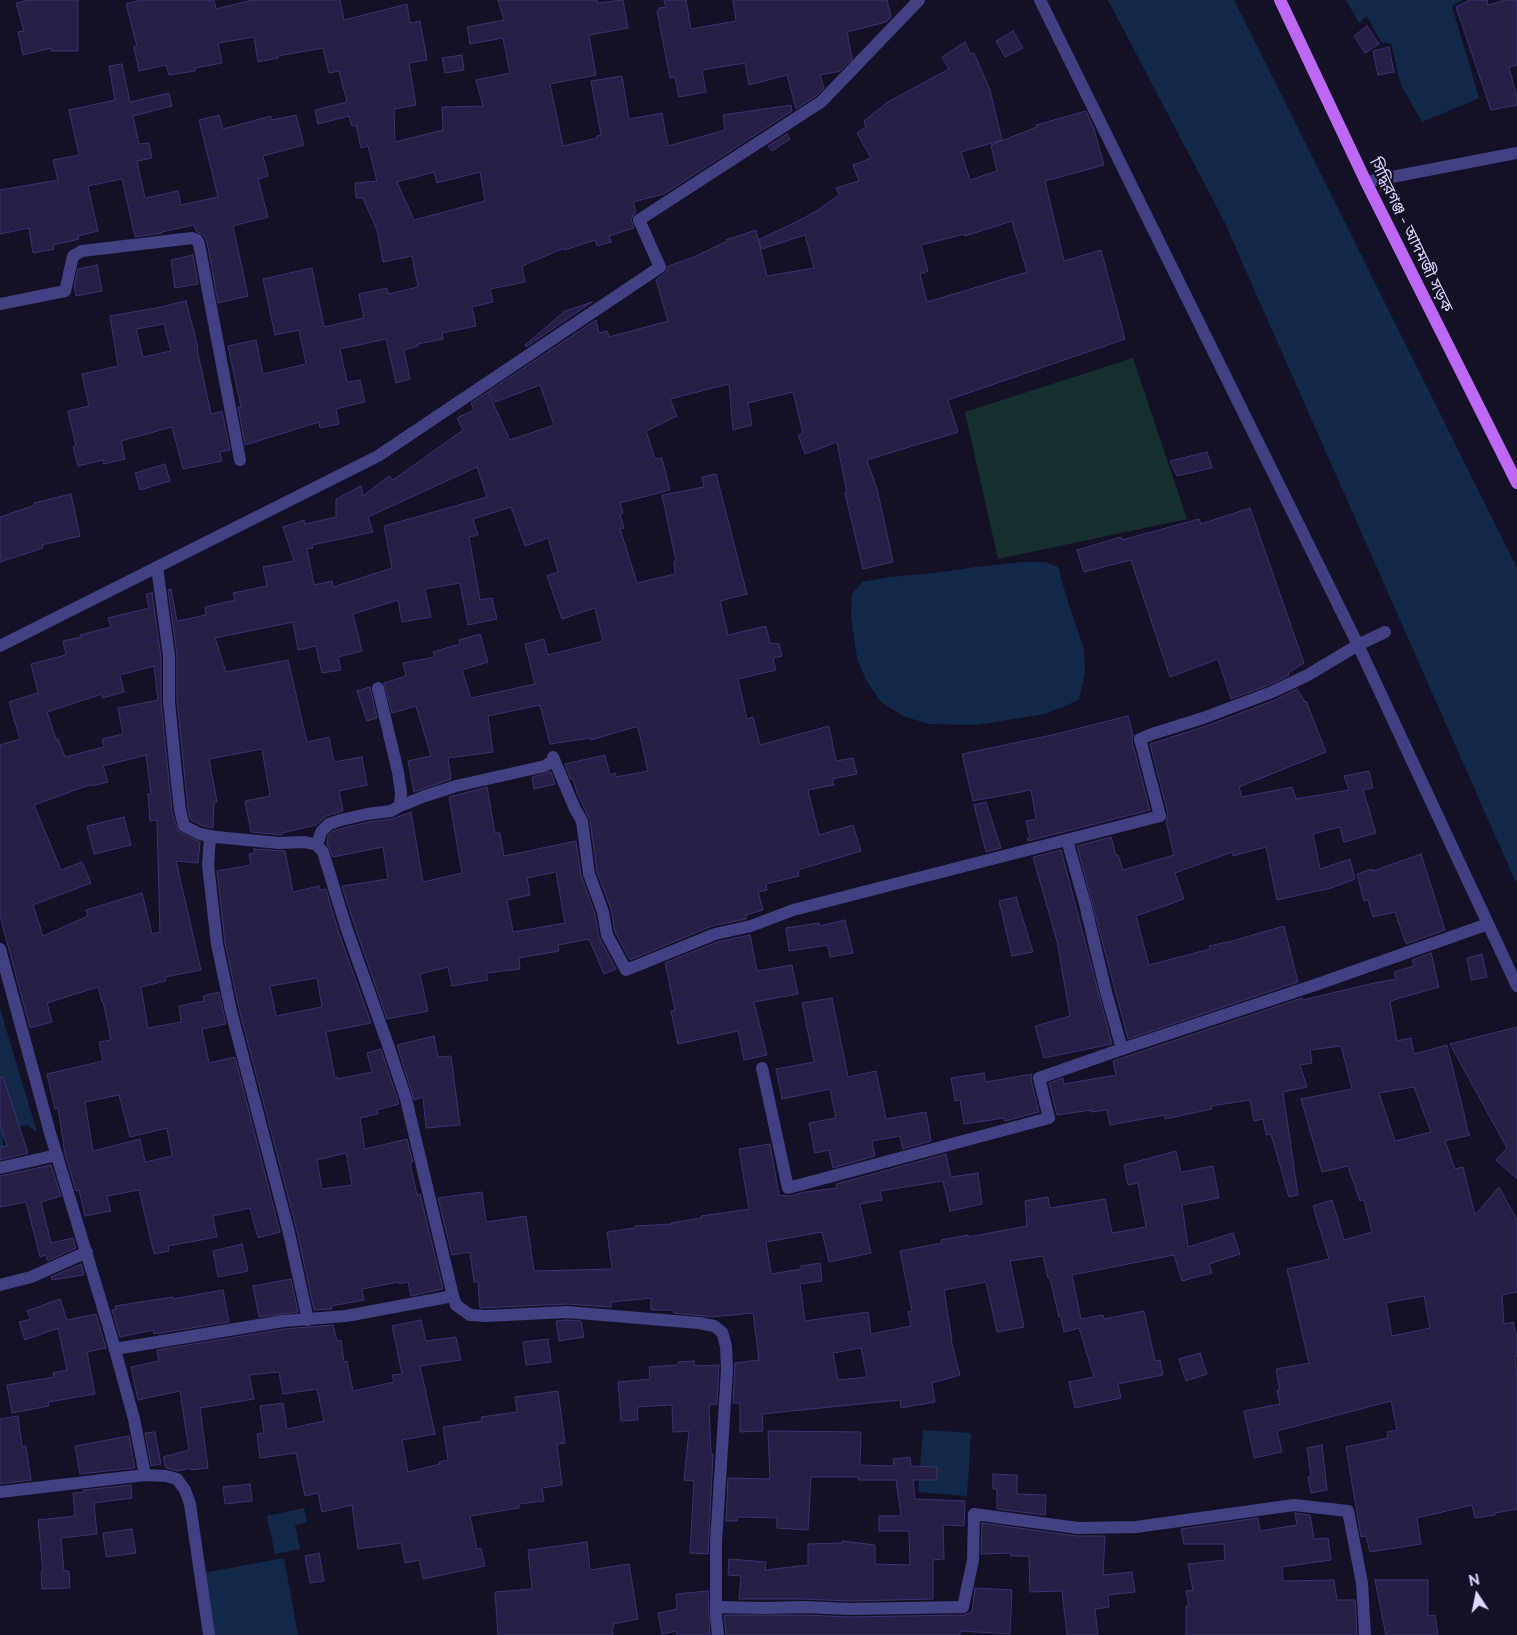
<!DOCTYPE html>
<meta charset="utf-8">
<style>
body{margin:0}
#map{position:relative;width:1517px;height:1635px;overflow:hidden;background:#141127;font-family:Raleway,sans-serif}
canvas{display:block}
.north{position:absolute;left:1452px;top:1570px;width:50px;height:50px;-webkit-text-stroke:4px #141127;paint-order:stroke;rotate:349deg;font-size:14px;font-weight:700;line-height:20px;text-align:center;color:#dcd9fd}
.north::after{content:'';display:block;margin:auto;width:18px;height:22px;background:#dcd9fd;clip-path:polygon(50% 0,100% 100%,50% 72%,0 100%)}
</style>
<div id="map">
<canvas width="1517" height="1635"></canvas>
<div class="north">N</div>
</div>
<script>
const ctx = document.querySelector('canvas').getContext('2d');
ctx.lineJoin = 'round';
function fillPath(path, color) { ctx.fillStyle = color; ctx.fill(path, 'evenodd'); }
const shape = rows => new Path2D(rows.map(r => 'M' + r).join(''));
function strokePath(path, color, width, dash) { ctx.strokeStyle = color; ctx.lineWidth = width; ctx.lineCap = dash ? 'butt' : 'round'; ctx.setLineDash(dash || []); ctx.stroke(path); }
function drawText(font, color, halo, rows, align = 'center') {
  ctx.font = font + ' Raleway,"Noto Sans Bengali",sans-serif'; ctx.lineWidth = 4.5; ctx.setLineDash([]); ctx.textBaseline = 'middle'; ctx.strokeStyle = halo; ctx.fillStyle = color; for (const [text, x, y, turn = 0] of rows) {
    ctx.save(); ctx.translate(x, y); ctx.rotate((+turn || 0) * Math.PI / 180); ctx.textAlign = isNaN(turn) ? turn : align; if (halo) ctx.strokeText(text, 0, 0); ctx.fillText(text, 0, 0); ctx.restore();
  }
}
const green = shape([
 [1133,358,1187,519,998,559,965,412]
]);
const water = shape([
 [1108,0,1234,0,1517,568,1517,885,1224,221],
 [1346,0,1463,0,1452,6,1479,98,1422,122,1401,85,1391,44,1381,42,1367,16,1359,23],
 [1022,562,1045,562,1058,567,1068,602,1084,649,1085,672,1079,700,1045,714,976,725,930,724,905,717,881,702,866,680,857,658,851,616,852,594,862,582,890,577,935,573,976,567],
 [0,1009,37,1132,27,1125,9,1127,3,1137,3,1155,0,1156],
 [923,1430,971,1433,967,1496,918,1492],
 [304,1508,307,1522,295,1525,300,1549,275,1554,267,1516],
 [284,1558,298,1635,214,1635,203,1573]
]);
const building = shape([
 [29,0,78,0,78,51,51,51,51,48,23,55,18,32,24,31,16,3,29,0],
 [141,0,214,0,216,9,252,0,340,0,344,20,407,4,410,23,420,21,427,60,409,63,416,105,394,109,395,142,443,130,442,107,483,106,476,80,510,73,503,38,470,44,467,27,504,20,498,0,597,0,597,3,623,0,628,28,589,35,596,75,550,84,563,146,597,138,597,136,601,135,591,81,622,76,629,119,662,113,668,146,725,130,723,115,791,105,792,111,664,194,633,202,636,212,631,219,634,228,609,236,611,242,597,246,595,240,565,250,564,248,522,266,525,282,490,289,493,302,472,307,476,326,442,333,443,339,418,344,418,346,404,350,410,379,396,383,386,339,340,349,347,382,360,380,365,402,336,409,339,424,320,428,319,422,245,445,238,407,241,407,228,346,256,340,263,374,306,364,299,330,275,335,263,279,312,268,324,327,364,318,359,294,387,288,388,294,418,287,412,256,383,262,377,230,363,198,356,198,355,183,377,181,368,146,361,148,356,125,352,126,349,116,318,124,315,110,347,102,339,71,329,73,323,48,278,56,278,58,258,62,254,37,218,43,222,63,195,68,195,71,169,75,166,65,139,71,134,47,137,46,126,4,141,0],
 [434,172,437,183,480,172,485,201,414,220,397,182,434,172],
 [664,0,686,0,691,29,736,21,733,0,887,0,891,17,886,22,847,32,852,59,840,71,820,75,824,88,816,96,796,109,787,75,749,85,745,63,702,70,706,92,679,97,675,77,670,78,657,11,659,10,659,8,666,7,664,0],
 [1470,0,1487,0,1488,5,1506,0,1517,0,1517,65,1509,67,1517,98,1517,105,1491,110,1456,7,1470,0],
 [1367,26,1379,44,1365,53,1354,36,1367,26],
 [1013,31,1023,48,1005,57,996,41,1013,31],
 [965,42,971,54,974,53,990,90,1002,140,961,152,970,180,997,171,991,145,1037,127,1036,125,1086,111,1094,129,1104,165,1045,181,1064,261,1101,250,1125,339,948,400,958,432,867,460,877,489,893,562,863,569,845,493,847,493,837,442,805,454,798,435,803,433,793,392,748,403,752,425,733,430,729,384,670,399,677,416,646,431,655,459,662,458,670,490,620,503,623,513,620,514,624,528,620,529,637,583,675,574,674,562,676,561,662,495,704,487,702,477,716,474,747,594,720,601,728,635,766,626,770,643,779,644,782,656,773,658,776,670,738,679,747,719,753,717,760,745,829,726,836,761,853,758,857,774,832,779,834,785,808,790,819,835,853,825,861,851,798,870,799,876,766,884,767,890,758,892,763,910,746,915,746,919,712,926,630,960,615,932,611,909,597,872,590,820,577,793,573,779,571,780,565,764,605,755,610,775,615,773,616,777,648,771,638,728,635,727,591,740,591,738,550,744,540,705,488,716,493,752,448,758,451,779,414,792,408,761,431,756,416,706,392,713,384,683,406,676,403,663,435,657,433,652,460,644,459,640,480,634,488,662,462,670,471,698,535,684,525,644,544,639,548,655,603,641,595,608,562,619,547,576,558,572,548,538,525,546,511,507,473,519,478,535,469,537,480,600,492,598,497,619,468,625,460,583,425,589,431,617,402,622,398,600,353,614,362,651,338,657,341,670,322,673,316,646,298,650,293,622,215,638,226,672,288,660,307,742,329,737,334,762,362,757,367,785,339,791,343,811,326,816,316,825,282,833,282,835,251,832,245,801,270,796,262,749,209,759,217,802,214,802,213,828,203,826,191,820,188,809,177,701,177,655,168,590,171,589,177,621,206,615,205,607,235,600,233,593,267,586,263,567,294,561,283,527,304,520,305,524,336,517,336,499,361,486,363,496,389,476,393,480,463,430,457,418,474,410,471,403,488,392,510,440,554,425,540,385,495,402,489,391,596,320,599,333,607,331,609,337,668,321,656,280,667,271,668,266,694,257,727,241,726,240,756,230,767,276,814,268,805,235,762,249,758,240,800,220,818,210,839,195,836,188,859,181,853,165,871,158,857,133,866,127,864,121,888,102,949,69,942,57,965,42],
 [1012,221,1027,272,927,302,920,274,928,271,921,245,965,234,965,236,1012,221],
 [477,467,487,497,384,526,392,568,333,587,332,581,314,585,307,549,313,548,312,545,373,532,368,517,477,467],
 [1389,47,1394,72,1378,75,1373,51,1389,47],
 [462,55,464,70,445,73,442,58,462,55],
 [122,64,130,102,169,93,172,106,133,116,139,144,149,143,152,158,137,161,145,198,178,191,181,205,218,197,199,120,219,115,223,129,271,116,272,120,296,115,304,145,263,156,268,176,258,179,268,217,233,226,248,296,218,303,207,242,204,236,196,231,194,225,162,232,162,233,135,237,122,179,88,186,98,231,78,236,79,239,53,245,54,249,33,253,29,228,0,234,0,190,58,180,53,160,79,155,69,110,115,100,109,66,122,64],
 [787,134,790,139,772,151,768,146,787,134],
 [193,255,198,284,175,288,171,260,193,255],
 [97,265,102,291,76,296,74,286,78,269,97,265],
 [186,301,198,348,197,349,211,414,222,411,230,450,220,452,222,461,183,469,172,427,121,441,125,459,104,464,103,460,78,466,73,447,76,446,68,411,89,406,82,374,118,366,110,316,156,308,186,301],
 [164,324,171,351,143,357,136,329,164,324],
 [592,302,526,347,525,345,565,311,592,302],
 [1207,452,1212,468,1177,476,1170,461,1207,452],
 [165,464,170,481,140,490,135,473,165,464],
 [71,494,80,536,42,545,43,548,0,562,0,517,35,505,34,503,71,494],
 [1250,508,1304,663,1288,673,1289,675,1269,685,1231,699,1218,659,1170,677,1131,560,1084,572,1077,550,1121,537,1122,540,1199,519,1201,524,1250,508],
 [152,593,161,657,161,702,172,812,178,831,200,842,198,863,176,861,201,970,165,977,166,981,141,987,148,1028,181,1022,179,1006,204,1001,203,996,219,992,226,1024,202,1029,209,1063,235,1057,280,1232,258,1238,250,1208,213,1216,217,1237,168,1246,169,1251,154,1254,139,1190,107,1196,111,1211,85,1216,79,1190,76,1191,65,1154,58,1108,55,1109,47,1074,103,1061,99,1042,111,1040,103,1001,102,1002,98,987,47,1003,52,1022,30,1028,0,916,0,745,20,739,9,702,38,693,31,664,66,655,63,641,81,637,80,635,111,627,108,618,149,608,146,594,152,593],
 [154,666,158,700,118,708,123,734,102,739,104,747,65,757,58,739,56,739,47,712,102,694,103,698,124,692,120,675,154,666],
 [146,755,151,794,148,794,150,821,157,820,160,932,152,934,142,893,86,910,88,916,43,936,33,905,91,883,82,862,61,870,34,805,92,784,92,786,108,782,103,766,146,755],
 [119,1095,130,1137,167,1128,172,1156,145,1162,140,1139,93,1151,85,1102,119,1095],
 [370,687,377,718,367,721,357,691,370,687],
 [1297,689,1305,702,1306,701,1326,752,1239,787,1242,797,1292,787,1296,799,1349,790,1344,776,1369,771,1373,788,1363,790,1376,833,1344,842,1340,827,1313,834,1320,869,1350,859,1355,879,1331,888,1277,900,1266,847,1233,856,1232,852,1175,873,1184,899,1136,916,1149,965,1210,949,1209,946,1232,941,1284,926,1298,982,1128,1039,1077,846,1111,837,1116,856,1118,855,1123,870,1174,855,1166,821,1168,814,1150,744,1206,726,1275,700,1297,689],
 [1128,716,1133,735,1132,741,1150,810,1028,841,1027,838,1030,838,1026,821,1036,819,1031,790,973,801,962,754,1052,735,1128,716],
 [551,772,555,784,534,789,532,777,551,772],
 [487,787,495,833,500,833,504,856,576,841,581,875,595,914,599,937,616,969,604,974,589,939,558,945,559,951,519,958,520,969,486,973,488,980,452,986,448,967,420,974,428,1011,387,1019,354,924,342,886,388,879,383,847,333,857,327,844,328,836,333,831,343,828,368,822,392,819,411,812,423,882,462,873,449,797,487,787],
 [556,872,565,923,513,932,507,900,530,895,527,878,556,872],
 [986,802,1001,848,986,852,974,805,986,802],
 [124,817,131,845,94,854,87,826,124,817],
 [254,849,285,851,293,892,319,886,320,890,326,889,338,930,371,1023,326,1032,335,1078,338,1077,338,1079,372,1072,367,1053,381,1049,399,1104,377,1110,378,1114,360,1118,365,1149,407,1139,413,1162,410,1163,417,1195,420,1194,443,1289,411,1296,408,1282,399,1284,399,1282,362,1289,364,1300,331,1306,332,1309,314,1310,297,1231,239,1009,225,943,217,871,251,865,249,854,254,853,254,849],
 [317,978,322,1007,276,1016,270,986,317,978],
 [346,1153,352,1185,322,1189,317,1160,346,1153],
 [1061,850,1112,1044,1044,1058,1035,1026,1070,1016,1057,941,1033,857,1061,850],
 [1421,854,1445,930,1406,944,1395,912,1373,917,1368,900,1364,901,1357,874,1372,869,1373,871,1421,854],
 [1016,897,1033,952,1012,956,999,901,1016,897],
 [845,920,853,953,830,957,828,945,789,951,786,928,819,923,819,926,845,920],
 [750,935,757,971,792,965,798,994,754,1002,767,1055,744,1060,738,1031,678,1044,671,1011,675,1010,665,963,717,942,750,935],
 [1431,953,1439,987,1390,1001,1397,1041,1411,1038,1414,1054,1447,1045,1467,1126,1466,1127,1470,1135,1445,1141,1455,1169,1463,1167,1475,1215,1499,1187,1517,1220,1517,1292,1502,1295,1504,1324,1513,1322,1517,1339,1517,1356,1515,1357,1517,1380,1517,1509,1495,1513,1495,1515,1475,1518,1472,1505,1417,1518,1421,1544,1370,1552,1366,1536,1361,1537,1346,1447,1388,1438,1387,1432,1397,1430,1391,1401,1277,1431,1282,1452,1254,1458,1244,1411,1280,1404,1277,1390,1280,1390,1276,1369,1309,1363,1287,1269,1329,1259,1313,1206,1332,1200,1344,1240,1372,1232,1364,1200,1360,1201,1348,1166,1322,1172,1301,1099,1352,1089,1341,1046,1310,1050,1312,1063,1300,1065,1307,1087,1283,1092,1298,1195,1289,1197,1271,1134,1266,1135,1263,1119,1254,1121,1250,1100,1211,1106,1212,1109,1165,1119,1165,1115,1110,1125,1107,1110,1091,1112,1091,1110,1057,1115,1049,1083,1063,1078,1064,1084,1116,1075,1113,1061,1302,998,1303,1000,1374,983,1396,979,1394,972,1414,966,1412,960,1431,953],
 [1414,1087,1431,1132,1395,1141,1379,1093,1414,1087],
 [1424,1296,1430,1328,1392,1336,1386,1303,1424,1296],
 [1482,954,1487,977,1471,980,1467,958,1482,954],
 [832,998,848,1077,876,1071,886,1119,926,1112,931,1141,903,1149,900,1136,872,1141,875,1156,833,1168,829,1150,815,1153,809,1123,836,1118,830,1089,782,1099,776,1069,814,1062,802,1003,832,998],
 [1517,1027,1517,1179,1496,1160,1507,1148,1450,1044,1517,1027],
 [434,1036,438,1057,451,1056,460,1125,426,1128,423,1097,414,1100,397,1045,434,1036],
 [984,1073,986,1082,1032,1074,1031,1080,1039,1112,1005,1121,1004,1118,964,1124,960,1100,955,1101,951,1078,984,1073],
 [3,1077,28,1153,0,1160,0,1147,7,1146,0,1125,0,1078,3,1077],
 [770,1144,779,1195,790,1196,805,1192,837,1188,836,1184,946,1154,951,1177,978,1173,982,1204,950,1211,943,1181,880,1191,882,1200,860,1204,871,1253,829,1262,822,1232,766,1242,771,1274,801,1269,801,1266,820,1263,822,1281,800,1284,805,1321,868,1312,871,1334,911,1326,908,1312,912,1311,900,1251,942,1243,941,1240,968,1235,968,1237,1027,1226,1025,1201,1048,1197,1050,1208,1105,1199,1112,1233,1146,1227,1138,1183,1128,1185,1124,1165,1176,1151,1181,1172,1213,1166,1219,1198,1182,1205,1188,1247,1233,1233,1240,1254,1209,1264,1212,1273,1182,1281,1174,1255,1072,1275,1081,1319,1103,1315,1104,1319,1144,1311,1155,1361,1160,1360,1163,1375,1118,1384,1121,1398,1075,1408,1069,1382,1094,1377,1079,1328,1064,1332,1061,1317,1059,1317,1050,1278,1048,1278,1043,1256,1010,1261,1024,1327,997,1332,986,1282,944,1290,952,1340,951,1340,960,1375,932,1383,935,1402,901,1408,900,1400,762,1414,763,1431,740,1432,740,1403,733,1403,735,1363,759,1360,753,1313,712,1317,674,1313,674,1310,651,1310,651,1298,611,1302,611,1307,608,1307,567,1304,480,1308,478,1282,474,1282,470,1252,452,1255,438,1198,482,1192,486,1222,526,1216,534,1271,612,1269,607,1232,635,1228,635,1226,672,1224,671,1223,701,1218,701,1216,749,1209,739,1149,770,1144],
 [861,1348,867,1377,838,1380,833,1353,861,1348],
 [51,1165,61,1196,41,1202,51,1243,73,1238,76,1248,48,1261,46,1255,40,1257,26,1202,0,1207,0,1176,51,1165],
 [242,1244,248,1271,218,1277,213,1251,242,1244],
 [81,1264,84,1275,52,1280,51,1277,81,1264],
 [291,1279,298,1312,259,1317,253,1286,291,1279],
 [223,1290,229,1322,154,1334,153,1330,120,1337,112,1310,116,1309,115,1306,173,1297,173,1299,223,1290],
 [60,1299,67,1320,96,1314,106,1348,87,1352,95,1394,48,1402,49,1406,12,1413,7,1385,54,1377,53,1373,67,1370,58,1328,25,1340,19,1322,31,1319,27,1311,60,1299],
 [421,1320,426,1341,456,1337,461,1360,420,1366,435,1434,402,1440,408,1472,440,1464,439,1462,448,1460,443,1427,482,1421,481,1417,517,1412,515,1397,558,1391,565,1443,557,1444,562,1485,542,1488,544,1501,519,1504,519,1508,470,1516,477,1549,481,1548,485,1566,423,1579,419,1560,405,1563,401,1543,358,1549,352,1505,322,1512,318,1493,305,1496,296,1453,260,1458,257,1434,264,1433,260,1406,283,1403,287,1429,324,1421,317,1389,283,1394,279,1372,249,1375,254,1399,200,1408,208,1468,191,1470,191,1468,178,1471,166,1468,163,1457,189,1450,180,1391,138,1400,131,1367,159,1361,157,1350,284,1329,333,1325,337,1341,341,1340,344,1362,347,1361,353,1391,394,1382,392,1375,402,1374,392,1326,421,1320],
 [567,1320,581,1321,584,1337,559,1341,556,1321,567,1320],
 [548,1339,551,1362,526,1365,523,1342,548,1339],
 [1200,1353,1207,1374,1186,1381,1179,1359,1200,1353],
 [694,1361,695,1366,719,1365,717,1404,709,1405,711,1454,713,1454,708,1554,690,1553,694,1481,684,1480,689,1431,673,1432,672,1405,637,1407,638,1420,621,1421,618,1382,650,1379,649,1367,678,1365,678,1362,694,1361],
 [18,1416,22,1447,26,1446,31,1480,0,1484,0,1419,18,1416],
 [768,1431,861,1432,860,1465,894,1466,893,1459,910,1457,911,1466,937,1467,937,1480,913,1480,915,1499,965,1501,964,1526,943,1525,944,1559,933,1560,933,1599,849,1601,804,1599,739,1599,741,1576,728,1575,729,1559,766,1562,765,1570,808,1565,808,1544,842,1543,842,1541,875,1545,875,1564,910,1565,909,1531,879,1531,879,1516,901,1516,896,1480,858,1480,858,1477,811,1477,808,1530,777,1528,777,1518,738,1517,737,1521,726,1521,728,1478,770,1479,768,1431],
 [155,1432,161,1464,151,1466,145,1433,155,1432],
 [129,1436,135,1468,80,1474,75,1446,129,1436],
 [1322,1445,1327,1490,1311,1493,1308,1477,1311,1477,1307,1448,1322,1445],
 [993,1474,1017,1475,1017,1494,1046,1495,1045,1515,997,1509,997,1489,993,1489,993,1474],
 [250,1484,252,1501,225,1504,223,1487,250,1484],
 [131,1485,132,1498,94,1503,97,1534,61,1538,64,1571,69,1571,70,1588,42,1589,41,1572,43,1572,38,1520,75,1516,73,1493,84,1492,83,1490,131,1485],
 [1295,1513,1310,1515,1314,1539,1328,1538,1331,1560,1282,1567,1283,1581,1334,1580,1337,1600,1355,1600,1357,1635,1186,1635,1186,1606,1189,1606,1186,1591,1193,1590,1188,1564,1225,1560,1224,1544,1184,1544,1181,1529,1258,1518,1260,1531,1297,1525,1295,1513],
 [982,1523,1077,1536,1105,1536,1103,1575,1132,1572,1135,1592,1108,1595,1109,1607,1095,1609,1098,1635,1067,1635,1062,1591,1030,1592,1029,1556,1011,1556,1011,1553,981,1554,982,1523],
 [132,1529,136,1553,106,1557,103,1533,132,1529],
 [587,1542,590,1570,629,1564,638,1619,613,1624,614,1628,612,1628,613,1635,498,1635,495,1592,532,1589,528,1550,587,1542],
 [319,1553,324,1581,310,1583,305,1556,319,1553],
 [1375,1580,1428,1580,1428,1616,1435,1615,1438,1635,1386,1635,1375,1580],
 [975,1588,1012,1590,1010,1634,960,1631,960,1635,726,1635,724,1615,804,1615,849,1617,964,1615,972,1612,975,1588],
 [708,1591,710,1635,677,1635,676,1631,662,1634,658,1613,677,1609,676,1594,708,1591]
]);
const minor = shape([
 [1040,0,1358,645,1517,986],
 [1366,182,1517,153],
 [0,304,65,291,73,256,82,251,192,238,197,240,199,244,240,460],
 [157,567,169,656,169,701,176,773,180,810,184,826,200,834,216,837,279,843,305,842,317,845,323,852,346,927,388,1045,406,1099,453,1296],
 [0,646,378,456,660,267,639,220,821,102,919,0],
 [553,757,575,809,582,821,589,874,603,912,607,935,626,970,715,934,751,926,793,910,1160,816,1140,739,1152,734,1203,718,1272,692,1308,675,1358,645,1385,632],
 [400,806,425,796,456,786,545,766,554,760],
 [210,836,208,865,217,944,231,1011,289,1233,308,1320],
 [1067,840,1085,904,1106,992,1122,1049,1315,985,1488,924],
 [317,845,321,832,329,824,341,820,367,814,391,811,400,806,401,793,398,772,378,688],
 [0,949,50,1133,109,1328,134,1419,145,1475],
 [762,1068,788,1188,1049,1118,1039,1078,1122,1049],
 [0,1168,57,1155],
 [0,1285,31,1277,87,1252],
 [115,1349,283,1321,346,1316,453,1296,456,1305,470,1315,486,1316,567,1312,699,1323,714,1326,722,1332,726,1346,727,1370,716,1542,716,1616,718,1635],
 [0,1492,145,1475,166,1476,177,1479,185,1490,190,1504,209,1635],
 [716,1607,765,1608,804,1607,849,1609,963,1607,973,1560,974,1514,1078,1528,1136,1527,1294,1505,1348,1511,1362,1583,1365,1635]
]);
const primary = shape([
 [1280,0,1366,182,1517,483]
]);
const streetNames = [
 ["সিদ্ধিরগঞ্জ - আদমজী সড়ক",1411,235,64]
];
fillPath(green, '#15302e');
fillPath(water, '#12294a');
fillPath(building, '#261f46');
strokePath(building, '#3d3271', 1);
strokePath(minor, '#404082', 12);
strokePath(primary, '#bc68f5', 12);
drawText('16px', '#dcd9fd', '#141127', streetNames);
</script>
